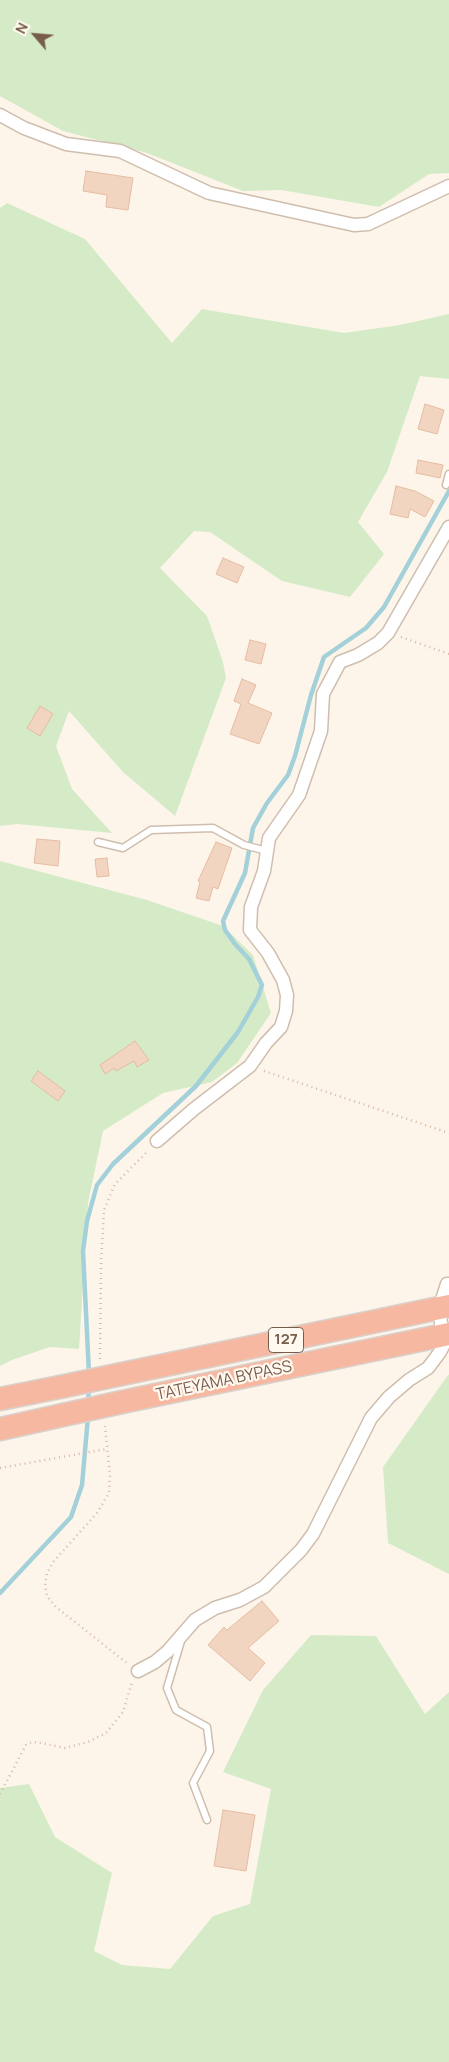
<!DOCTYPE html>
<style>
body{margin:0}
#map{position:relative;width:449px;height:2062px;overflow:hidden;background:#fdf5ea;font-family:Manrope,sans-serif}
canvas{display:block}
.north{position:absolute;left:10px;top:10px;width:50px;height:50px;-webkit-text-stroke:4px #fff9f0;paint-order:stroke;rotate:297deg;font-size:14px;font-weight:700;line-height:20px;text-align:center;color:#785c4c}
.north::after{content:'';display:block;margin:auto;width:18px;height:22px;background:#785c4c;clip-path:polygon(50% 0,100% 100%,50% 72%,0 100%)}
</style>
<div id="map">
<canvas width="449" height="2062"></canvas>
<div class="north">N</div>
</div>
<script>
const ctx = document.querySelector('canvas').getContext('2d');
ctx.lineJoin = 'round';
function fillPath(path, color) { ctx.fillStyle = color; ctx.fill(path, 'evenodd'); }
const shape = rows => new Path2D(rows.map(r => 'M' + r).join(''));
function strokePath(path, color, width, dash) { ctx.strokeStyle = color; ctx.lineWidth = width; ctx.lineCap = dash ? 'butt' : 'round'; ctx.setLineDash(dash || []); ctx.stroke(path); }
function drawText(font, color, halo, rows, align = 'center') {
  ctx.font = font + ' Manrope,sans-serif'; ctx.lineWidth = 4.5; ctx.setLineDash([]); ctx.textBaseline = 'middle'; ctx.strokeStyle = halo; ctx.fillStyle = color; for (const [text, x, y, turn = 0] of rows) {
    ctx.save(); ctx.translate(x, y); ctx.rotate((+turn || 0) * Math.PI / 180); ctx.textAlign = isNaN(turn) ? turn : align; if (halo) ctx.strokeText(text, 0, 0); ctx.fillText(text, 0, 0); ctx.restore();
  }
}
const green = shape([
 [0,0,449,0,449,173,429,174,379,207,281,190,243,191,147,153,63,131,0,96],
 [7,203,85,239,172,343,202,309,344,333,400,325,449,314,449,379,420,376,387,472,358,522,384,554,350,597,282,581,210,532,194,531,160,568,207,616,223,662,226,678,175,816,123,772,69,711,56,746,72,789,112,833,17,824,0,826,0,208],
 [0,861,147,900,223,926,253,955,271,1013,237,1063,212,1082,163,1093,103,1131,88,1203,79,1349,50,1347,12,1360,0,1366],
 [448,1375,449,1375,449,1574,388,1543,383,1467],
 [311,1635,376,1636,425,1714,449,1692,449,2062,0,2062,0,1788,29,1784,55,1837,112,1873,94,1951,122,1965,170,1969,213,1916,250,1904,271,1789,223,1772,263,1690]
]);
const stream = shape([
 [89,1374,83,1251,87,1221,97,1185,113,1164,196,1086,238,1032,258,997,262,985,249,959,235,944,225,930,223,921,245,873,253,828,267,803,288,775,295,756,311,695,324,657,366,628,384,607,449,491],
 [88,1404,89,1387],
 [0,1593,71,1517,82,1485,88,1417]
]);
const building = shape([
 [86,171,133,178,128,210,106,207,107,195,83,191,86,171],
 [425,404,444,410,437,434,418,429,425,404],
 [418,460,443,465,440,478,416,473,418,460],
 [396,486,415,491,434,501,425,517,410,509,408,518,390,514,396,486],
 [223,558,244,567,237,583,216,574,223,558],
 [250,640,266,644,261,664,245,660,250,640],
 [242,679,256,685,248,703,272,713,259,744,230,734,241,704,234,701,242,679],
 [40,706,53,714,40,736,27,728,40,706],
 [37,839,60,841,58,866,34,863,37,839],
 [216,842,232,848,218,889,213,887,209,901,196,898,200,882,198,881,216,842],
 [107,858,109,876,97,877,95,859,107,858],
 [135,1041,149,1060,137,1067,134,1061,116,1071,114,1068,105,1074,100,1065,135,1041],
 [38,1071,65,1091,58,1101,31,1081,38,1071],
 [262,1601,279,1621,248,1648,265,1663,250,1681,208,1645,224,1627,227,1630,262,1601],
 [223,1810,255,1815,246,1871,214,1866,223,1810]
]);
const path = shape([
 [401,637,449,654],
 [264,1071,449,1133],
 [100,1359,101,1264,104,1210,115,1184,148,1151],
 [105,1426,110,1474,109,1493,97,1513,54,1561,47,1573,45,1585,47,1596,56,1607,128,1664],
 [0,1468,107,1449],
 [0,1794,26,1745,32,1742,42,1743,65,1748,88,1742,106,1733,123,1712,132,1682]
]);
const lane = shape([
 [446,485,449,474],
 [98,842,123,848,151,830,213,828,244,845,267,851],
 [181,1641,167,1688,176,1710,207,1727,210,1751,193,1783,207,1820]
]);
const street = shape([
 [0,115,24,128,66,144,120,151,209,193,354,225,368,224,449,186],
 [157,1141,194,1109,250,1066,266,1043,281,1027,286,1011,287,995,283,980,268,953,250,930,251,907,264,871,269,838,299,795,321,731,323,694,340,662,358,655,378,643,388,633,449,527],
 [138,1671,155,1662,168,1651,195,1620,215,1608,240,1600,264,1587,301,1550,313,1534,371,1418,389,1397,409,1380,428,1368,440,1352,444,1344,439,1309,447,1284,449,1284]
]);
const highway = shape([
 [122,1374,449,1306],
 [0,1399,60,1387],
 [122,1402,449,1334],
 [0,1429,63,1415]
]);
const highwayBridge = shape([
 [60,1387,122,1374],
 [63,1415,122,1402]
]);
const shields = [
 [286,1340,35]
];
const shieldNames = [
 ["127",286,1340]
];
const streetNames = [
 ["TATEYAMA BYPASS",224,1381,-12]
];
fillPath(green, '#d5ebc7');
strokePath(stream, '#a3d0d9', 4.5);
fillPath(building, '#f2d5c1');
strokePath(building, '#e5bca1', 1);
strokePath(lane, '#cfbeae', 9);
strokePath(street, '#cfbeae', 15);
strokePath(highway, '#d9d1cd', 25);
strokePath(path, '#d8b8a3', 2.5, [1, 4]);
strokePath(lane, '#fff', 6);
strokePath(street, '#fff', 12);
strokePath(highway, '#f6b8a1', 22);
strokePath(highwayBridge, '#d9d1cd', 25, []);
strokePath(highwayBridge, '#f6b8a1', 22);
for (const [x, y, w] of shields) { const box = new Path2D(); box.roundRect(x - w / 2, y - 12.5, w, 25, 4); ctx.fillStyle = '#fff9f0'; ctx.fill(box); strokePath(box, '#785c4c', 1); }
drawText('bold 15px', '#785c4c', null, shieldNames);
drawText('16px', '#785c4c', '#fff9f0', streetNames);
</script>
